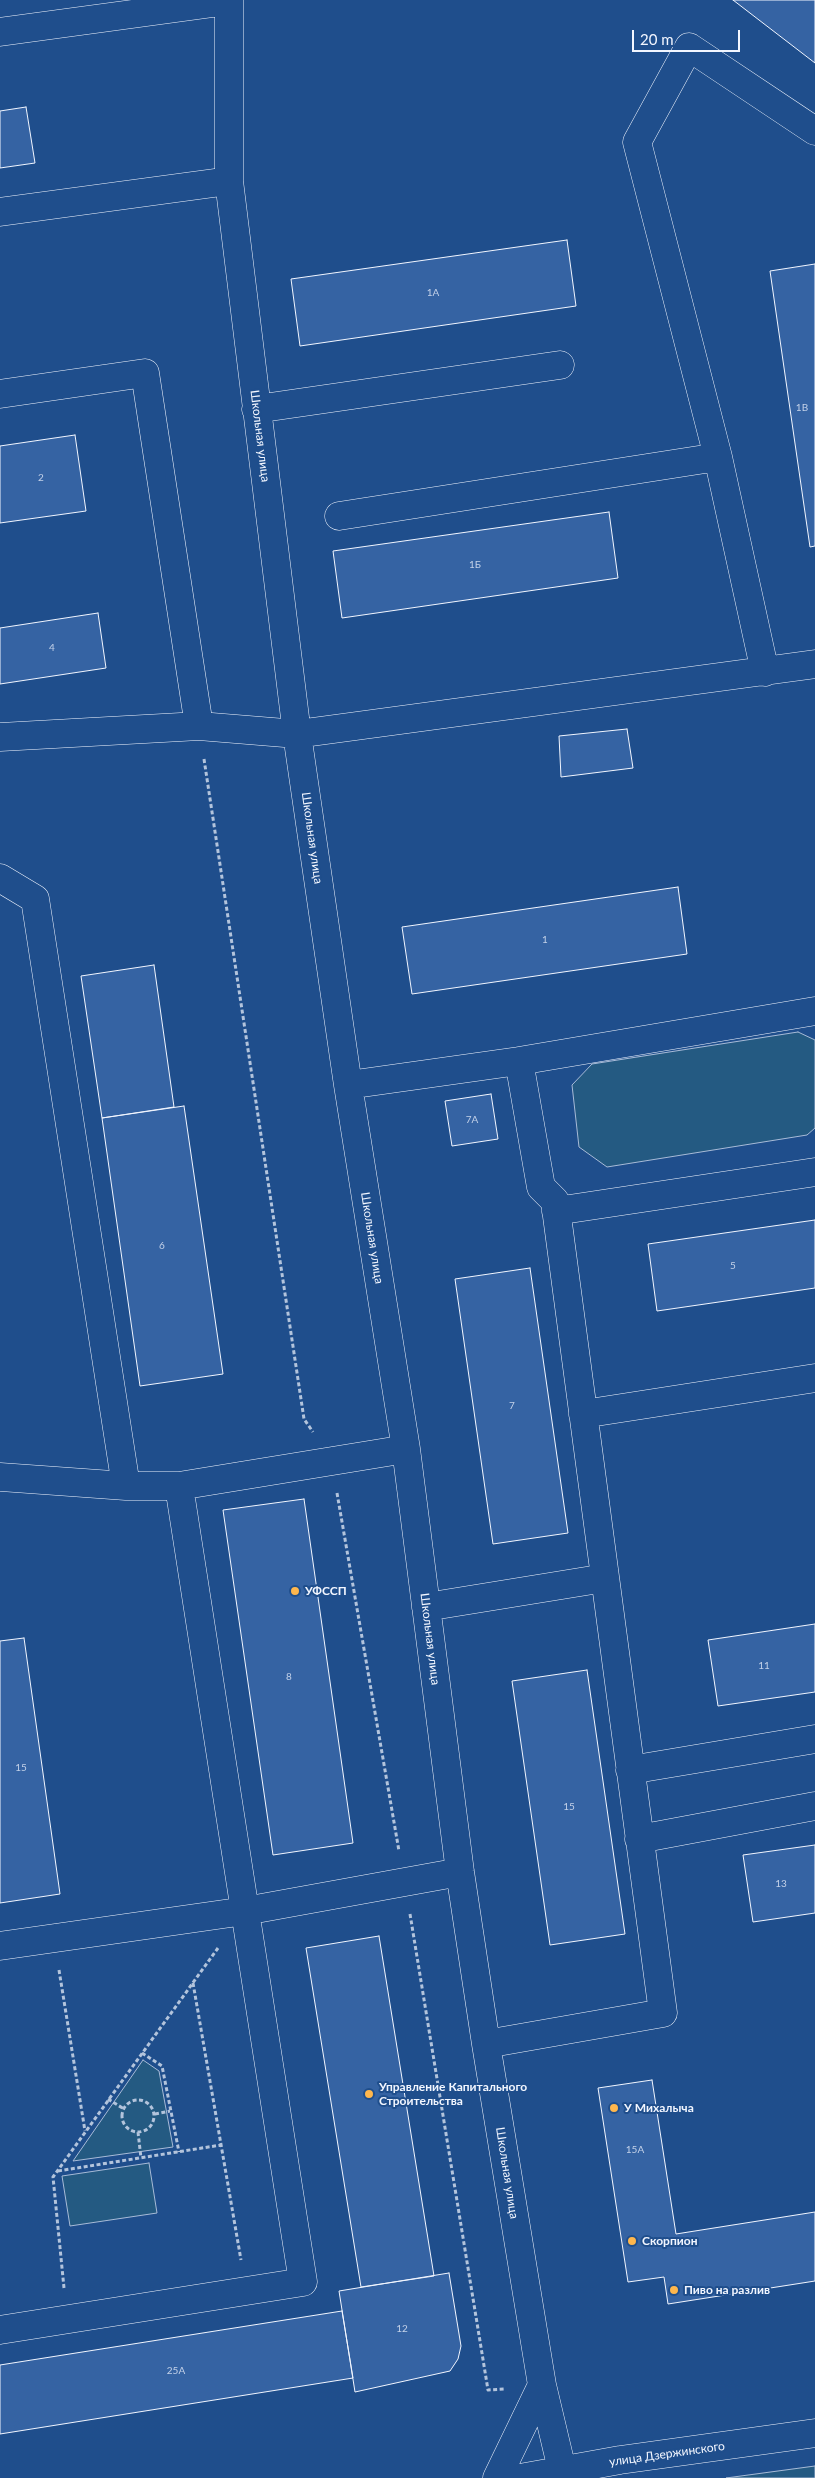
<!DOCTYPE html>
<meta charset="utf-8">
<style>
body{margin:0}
#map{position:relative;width:815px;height:2478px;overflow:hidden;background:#1f4e8c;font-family:Lato,sans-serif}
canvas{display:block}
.scale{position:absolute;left:632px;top:30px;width:108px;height:22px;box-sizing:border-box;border:2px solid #f2f6ff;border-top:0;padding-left:6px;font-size:15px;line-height:18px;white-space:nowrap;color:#f2f6ff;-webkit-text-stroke:4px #1f4e8c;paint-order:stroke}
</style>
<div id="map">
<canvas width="815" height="2478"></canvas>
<div class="scale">20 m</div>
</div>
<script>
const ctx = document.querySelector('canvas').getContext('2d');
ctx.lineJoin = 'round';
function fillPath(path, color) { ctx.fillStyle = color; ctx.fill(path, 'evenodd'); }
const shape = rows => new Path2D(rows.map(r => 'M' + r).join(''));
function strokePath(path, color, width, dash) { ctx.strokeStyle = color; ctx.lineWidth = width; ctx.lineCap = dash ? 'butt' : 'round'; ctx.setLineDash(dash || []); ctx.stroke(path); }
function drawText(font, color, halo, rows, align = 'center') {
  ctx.font = font + ' Lato,sans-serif'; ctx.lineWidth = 4; ctx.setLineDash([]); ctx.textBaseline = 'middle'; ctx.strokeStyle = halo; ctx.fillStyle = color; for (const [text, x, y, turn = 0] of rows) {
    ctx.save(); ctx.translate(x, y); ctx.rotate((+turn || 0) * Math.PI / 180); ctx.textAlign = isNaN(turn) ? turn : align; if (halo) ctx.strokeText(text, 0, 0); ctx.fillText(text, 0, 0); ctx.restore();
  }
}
const green = shape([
 [798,1032,815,1040,815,1128,807,1135,607,1167,579,1147,572,1085,592,1064,798,1032],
 [143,2060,159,2071,173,2147,73,2161,143,2060],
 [149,2163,157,2213,70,2226,62,2176,149,2163],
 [815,2466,815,2478,726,2478,815,2466]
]);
const building = shape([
 [733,0,815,0,815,63,733,0],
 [26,107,35,163,0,168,0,111,26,107],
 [567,240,576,306,300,346,291,279,567,240],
 [815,264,815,546,810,547,770,271,815,264],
 [75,435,86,511,0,523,0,446,75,435],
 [609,512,618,578,342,618,333,551,609,512],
 [98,613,106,668,0,684,0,628,98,613],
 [627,729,633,768,561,777,559,736,627,729],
 [678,887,687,954,412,994,402,927,678,887],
 [154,965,174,1107,102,1118,81,976,154,965],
 [491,1094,498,1139,452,1146,445,1101,491,1094],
 [184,1106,223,1374,140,1386,102,1118,184,1106],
 [815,1220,815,1288,657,1311,648,1244,815,1220],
 [530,1268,568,1533,493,1544,455,1279,530,1268],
 [304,1499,353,1843,273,1855,223,1510,304,1499],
 [815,1624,815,1692,718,1706,708,1640,815,1624],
 [24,1638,60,1894,0,1903,0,1641,24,1638],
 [587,1670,625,1934,550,1945,512,1681,587,1670],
 [815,1845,815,1913,753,1922,743,1855,815,1845],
 [379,1936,434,2276,361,2287,306,1948,379,1936],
 [652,2080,676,2234,815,2212,815,2281,668,2304,664,2277,628,2282,598,2088,652,2080],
 [449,2273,461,2346,458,2359,450,2371,355,2392,339,2291,449,2273],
 [342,2311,353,2378,0,2434,0,2365,342,2311]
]);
const path = shape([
 [204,759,304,1419,313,1432],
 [337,1493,399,1851],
 [410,1914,488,2390,504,2389],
 [59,1970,85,2131],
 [193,1983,241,2260],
 [142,2053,162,2066,179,2152],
 [108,2099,124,2109],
 '122 2116a16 16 0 1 1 32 0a16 16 0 1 1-32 0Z',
 [155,2114,170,2111],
 [138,2132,141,2158],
 [58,2171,221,2145],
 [64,2288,53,2177,218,1948]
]);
const minor = shape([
 [229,0,229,181,297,734,348,1085,406,1449,460,1872,486,2044,542,2385,564,2478],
 [0,32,228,1],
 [0,212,229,181],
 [0,394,145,373,199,726],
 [256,409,560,365],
 [339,516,718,457],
 [765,672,718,457,637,142,689,47,815,131],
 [0,737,199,726,297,734,815,664],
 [0,878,35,899,126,1486],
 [519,1061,815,1011],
 [348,1085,519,1061,541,1187,555,1201,663,2013,486,2044],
 [556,1211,815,1172],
 [583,1414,815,1378],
 [0,1477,126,1486,179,1486,406,1449],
 [426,1607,605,1578],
 [630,1770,815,1739],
 [639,1839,815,1806],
 [0,1946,245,1911,179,1486],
 [0,2330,303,2282,245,1911,460,1872],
 [497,2478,542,2385],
 [520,2478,620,2460,815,2433]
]);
const markers = [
 [295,1591,5,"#ffb74d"],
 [369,2094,5,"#ffb74d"],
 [614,2108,5,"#ffb74d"],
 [632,2241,5,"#ffb74d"],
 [674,2290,5,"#ffb74d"]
];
const numberNames = [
 ["1А",433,293],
 ["1В",802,408],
 ["2",41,478],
 ["1Б",475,565],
 ["4",52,648],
 ["1",545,940],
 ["7А",472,1120],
 ["6",162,1246],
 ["5",733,1266],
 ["7",512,1406],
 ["11",764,1666],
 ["8",289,1677],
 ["15",21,1768],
 ["15",569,1807],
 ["13",781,1884],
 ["15А",635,2150],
 ["12",402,2329],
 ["25А",176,2371]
];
const streetNames = [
 ["Школьная улица",260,436,83],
 ["Школьная улица",312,838,82],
 ["Школьная улица",372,1238,81],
 ["Школьная улица",430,1639,83],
 ["Школьная улица",507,2173,81],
 ["улица Дзержинского",667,2454,-8]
];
const poiNames = [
 ["УФССП",305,1591],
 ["Управление Капитального",379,2087],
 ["Строительства",379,2101],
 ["У Михалыча",624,2108],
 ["Скорпион",642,2241],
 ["Пиво на разлив",684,2290]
];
fillPath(green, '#245a82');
strokePath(green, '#a8bbd7', 1);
fillPath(building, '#3563a3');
strokePath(building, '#f2f6ff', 1);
strokePath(minor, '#f2f6ff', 29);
strokePath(path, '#b3c4dc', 3, [4, 2.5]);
strokePath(minor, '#1f4e8c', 28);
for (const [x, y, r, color] of markers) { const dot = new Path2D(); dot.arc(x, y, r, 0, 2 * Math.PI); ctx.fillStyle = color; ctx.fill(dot); strokePath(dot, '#1f4e8c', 2); }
drawText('10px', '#c3d1e8', null, numberNames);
drawText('12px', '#f2f6ff', '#1f4e8c', streetNames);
drawText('bold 12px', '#f2f6ff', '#1f4e8c', poiNames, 'left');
</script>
